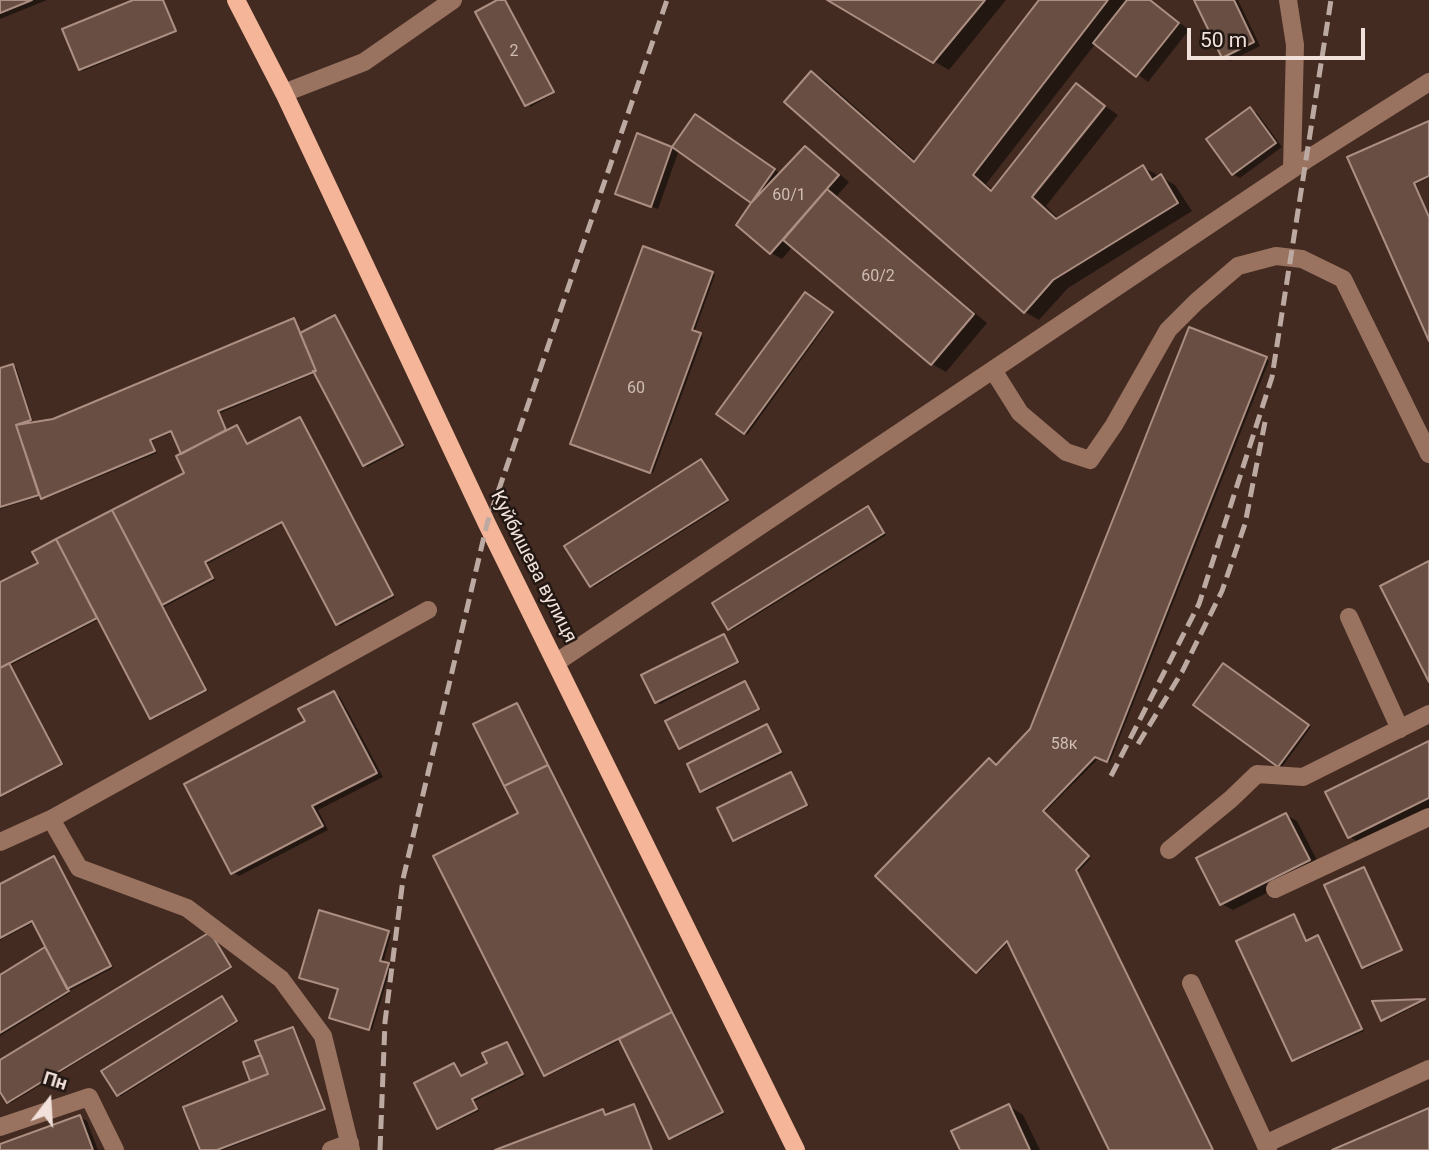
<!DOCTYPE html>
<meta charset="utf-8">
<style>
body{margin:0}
#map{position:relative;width:1429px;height:1150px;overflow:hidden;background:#432b21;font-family:Roboto,sans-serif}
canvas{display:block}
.north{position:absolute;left:14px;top:1066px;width:70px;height:70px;-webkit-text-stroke:5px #221712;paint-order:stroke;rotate:17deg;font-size:19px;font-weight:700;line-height:28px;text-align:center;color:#f1e1da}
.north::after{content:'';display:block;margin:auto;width:24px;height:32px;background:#f1e1da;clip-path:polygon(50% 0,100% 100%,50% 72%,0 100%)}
.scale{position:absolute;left:1187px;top:28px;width:178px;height:32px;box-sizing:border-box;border:4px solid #f1e1da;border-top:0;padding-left:9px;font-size:21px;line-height:24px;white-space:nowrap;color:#f1e1da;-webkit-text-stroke:5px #221712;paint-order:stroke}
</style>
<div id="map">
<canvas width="1429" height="1150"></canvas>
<div class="north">Пн</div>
<div class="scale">50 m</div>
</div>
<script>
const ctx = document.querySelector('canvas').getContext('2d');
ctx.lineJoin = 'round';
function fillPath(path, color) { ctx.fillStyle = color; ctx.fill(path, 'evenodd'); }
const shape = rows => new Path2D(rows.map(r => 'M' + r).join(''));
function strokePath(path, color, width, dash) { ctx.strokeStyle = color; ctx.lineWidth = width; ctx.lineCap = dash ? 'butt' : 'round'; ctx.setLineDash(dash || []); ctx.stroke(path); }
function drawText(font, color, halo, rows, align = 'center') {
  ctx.font = font + ' Roboto,sans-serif'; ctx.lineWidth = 5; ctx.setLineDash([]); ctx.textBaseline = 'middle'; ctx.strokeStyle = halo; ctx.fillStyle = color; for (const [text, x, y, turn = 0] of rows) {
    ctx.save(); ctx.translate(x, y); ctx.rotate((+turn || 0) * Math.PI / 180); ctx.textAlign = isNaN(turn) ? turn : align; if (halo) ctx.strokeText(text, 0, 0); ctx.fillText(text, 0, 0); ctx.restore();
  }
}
const shadow = shape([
 [0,0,47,0,0,19],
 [137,0,164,0,177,32,83,71,80,69],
 [501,0,506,0,555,93,530,107],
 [830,0,1006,0,949,70],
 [1042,0,1150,0,1189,30,1148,82,1096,43,986,184,993,190,1076,86,1118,115,1046,206,1059,219,1143,167,1175,185,1192,211,1068,288,1039,320,1025,312,812,73,826,81,917,162],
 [1196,0,1238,0,1260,46,1230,61,1223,57],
 [1250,109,1257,113,1282,147,1240,178,1233,174],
 [696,116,781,174,805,148,816,154,849,182,836,197,987,323,946,372,932,364,793,246,782,259,771,253,739,225,754,202,679,150,658,209,624,197,638,136,672,149],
 [1429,123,1429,178,1416,184,1429,215,1429,337,1350,158],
 [712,273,715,275,694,333,703,337,653,473,575,445],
 [806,294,834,314,747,435,719,414],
 [335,317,405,447,367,467,364,465,316,373,220,413,228,432,240,428,249,446,300,419,303,421,395,597,340,626,337,624,284,523,207,564,215,580,164,607,208,691,154,719,151,717,100,619,11,665,64,765,0,798,0,584,40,563,35,552,187,473,173,432,152,441,157,453,45,499,41,496,0,509,0,367,16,367,33,422,53,420,294,320,302,334],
 [1266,359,1269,361,1110,762,1099,758,1044,813,1091,858,1078,872,1214,1150,1111,1150,1009,942,979,973,977,972,997,767,1032,730],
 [702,461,729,502,594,587,592,586],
 [868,508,886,535,732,630,730,628],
 [724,636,740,663,660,704,657,702,643,676],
 [1224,665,1311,727,1282,767,1195,705],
 [745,683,761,710,683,749,680,747],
 [333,693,340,697,383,777,318,810,328,830,239,876,232,872,307,722],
 [517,705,725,1114,673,1139,621,1040,548,1076,545,1075,520,814],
 [767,726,783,754,705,792,702,790],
 [1429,743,1429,809,1360,843,1350,837],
 [791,774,809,806,737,841,734,839],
 [1286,815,1297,821,1320,866,1233,910,1222,904],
 [54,858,113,968,69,991,70,993,0,1036,0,977,48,948,35,922,0,940,0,886],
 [1363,869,1403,951,1366,969,1363,967],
 [320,912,391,934,383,964,391,967,372,1030,334,1019,340,989],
 [1294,916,1307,942,1321,938,1364,1031,1296,1061,1293,1060],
 [212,935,232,968,11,1103,8,1102,0,1089,0,1062],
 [222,998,239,1022,121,1096,118,1095],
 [1425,1001,1386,1021,1374,1002],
 [293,1029,326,1110,223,1150,202,1150,252,1082,263,1057],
 [507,1044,525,1076,474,1101,479,1111,441,1129,438,1128,454,1065,462,1077,489,1064],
 [634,1106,653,1150,500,1150,602,1111,607,1117],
 [1009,1106,1023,1115,1040,1150,962,1150],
 [80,1117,87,1121,98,1150,0,1150,0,1146]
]);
const building = shape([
 [0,0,32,0,0,13,0,0],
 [133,0,163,0,176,31,79,70,62,29,133,0],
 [497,0,505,0,554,92,525,106,475,12,497,0],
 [827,0,985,0,933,63,827,0],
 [1039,0,1108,0,973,175,991,191,1076,83,1105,106,1032,197,1056,219,1143,165,1152,180,1161,174,1178,203,1053,280,1024,313,784,102,811,71,914,162,1039,0],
 [1127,0,1150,0,1179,23,1136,77,1093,43,1127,0],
 [1194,0,1234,0,1254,42,1222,58,1194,0],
 [1250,107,1276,143,1232,175,1206,139,1250,107],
 [695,114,775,169,751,203,672,147,695,114],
 [1429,121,1429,176,1414,183,1429,217,1429,341,1347,157,1429,121],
 [637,133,672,147,651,207,615,194,637,133],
 [805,146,839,175,770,254,736,225,751,203,805,146],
 [827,189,974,314,931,365,783,240,827,189],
 [643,246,713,272,692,330,701,333,650,473,570,444,643,246],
 [805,292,833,312,744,434,716,414,805,292],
 [335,315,403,445,363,466,313,371,316,371,300,333,335,315],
 [294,318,316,371,218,411,226,430,181,454,171,431,150,440,155,451,41,499,16,425,53,419,294,318],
 [1189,327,1267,357,1107,762,1095,757,1043,811,1089,856,1076,870,1213,1150,1109,1150,1007,941,976,973,875,876,989,758,996,765,1030,729,1189,327],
 [13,364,31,420,16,425,39,495,0,507,0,368,13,364],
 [300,417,393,595,336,625,282,522,205,562,213,578,162,605,112,510,184,473,176,456,237,425,247,444,300,417],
 [701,459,728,500,590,587,564,546,701,459],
 [868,506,884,533,728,630,712,603,868,506],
 [112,510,206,690,150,719,56,539,112,510],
 [56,539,97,618,0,668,0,582,38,563,32,552,56,539],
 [1429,561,1429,682,1380,586,1429,561],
 [724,634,738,662,655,703,641,675,724,634],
 [9,663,62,764,0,796,0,668,9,663],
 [1223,663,1309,725,1278,767,1193,705,1223,663],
 [745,681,759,709,679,749,665,721,745,681],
 [334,691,377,773,312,806,323,826,231,874,184,784,305,721,298,709,334,691],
 [517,703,548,765,504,786,473,724,517,703],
 [767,724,781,752,700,792,687,764,767,724],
 [1429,741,1429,798,1348,838,1325,792,1429,741],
 [548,765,672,1012,544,1076,433,856,518,813,504,786,548,765],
 [791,772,807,805,733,841,717,808,791,772],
 [1286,813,1310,860,1220,905,1196,858,1286,813],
 [54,856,111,966,67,989,32,921,0,938,0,884,54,856],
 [1364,867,1402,950,1362,968,1324,885,1364,867],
 [319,910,389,931,380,961,389,963,369,1030,329,1018,338,989,299,978,319,910],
 [1294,914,1306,941,1318,935,1362,1029,1292,1061,1236,941,1294,914],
 [210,932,231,967,7,1103,0,1092,0,1060,210,932],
 [45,947,69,991,0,1033,0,975,45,947],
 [222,996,237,1021,117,1096,101,1071,222,996],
 [1425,999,1381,1021,1372,1001,1425,999],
 [672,1012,723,1112,669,1139,619,1039,672,1012],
 [293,1027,325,1109,217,1150,200,1150,183,1107,268,1074,255,1041,293,1027],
 [507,1042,523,1074,472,1099,477,1109,437,1129,414,1083,454,1063,461,1076,487,1063,482,1053,507,1042],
 [261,1055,268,1074,250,1081,243,1062,261,1055],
 [634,1104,652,1150,495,1150,603,1109,605,1115,634,1104],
 [1009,1104,1030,1150,960,1150,951,1131,1009,1104],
 [1429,1108,1429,1150,1332,1150,1429,1108],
 [80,1115,93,1150,0,1150,0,1144,80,1115]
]);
const minor = shape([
 [1288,0,1295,45,1292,169],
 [284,93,364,62,453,0],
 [993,370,1020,413,1066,452,1090,460,1114,425,1168,330,1196,302,1238,266,1276,256,1302,259,1343,279,1429,454],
 [1349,617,1400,729],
 [557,662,1306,160,1429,82],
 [51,819,79,868,187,908,281,979,323,1036,351,1150],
 [0,842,51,819,428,610],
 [1169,850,1231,799,1257,774,1303,777,1429,714],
 [1275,889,1429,817],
 [1191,983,1268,1150],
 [0,1127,89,1097,115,1150],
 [1265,1144,1429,1069],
 [331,1150,350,1143]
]);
const major = shape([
 [236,0,284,93,487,524,796,1150]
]);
const rail = shape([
 [1138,744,1182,672,1222,591,1245,524,1265,422],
 [1111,776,1199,604,1272,377,1331,0],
 [380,1150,385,1022,403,879,487,524,667,0]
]);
const numberNames = [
 ["2",514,52],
 ["60/1",789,196],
 ["60/2",878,277],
 ["60",636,389],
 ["58к",1064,745]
];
const streetNames = [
 ["Куйбишева вулиця",533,567,63]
];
fillPath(shadow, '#0007');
fillPath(building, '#694f43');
strokePath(building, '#ac8f82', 2);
strokePath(minor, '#997260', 18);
strokePath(major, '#f5b598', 18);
strokePath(rail, '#bcaaa2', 5, [14, 7]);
drawText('16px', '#cfbcb4', null, numberNames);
drawText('19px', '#f1e1da', '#221712', streetNames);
</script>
